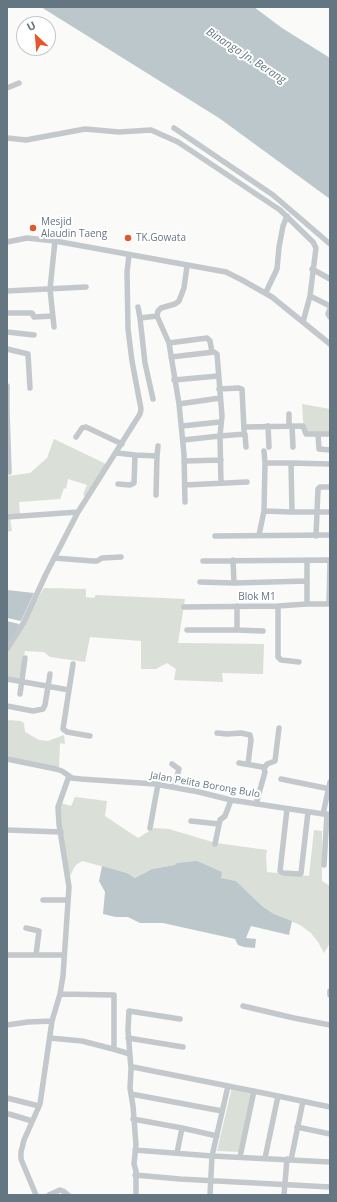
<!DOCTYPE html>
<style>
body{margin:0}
#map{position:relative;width:337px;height:1202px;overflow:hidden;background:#fafaf8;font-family:"Open Sans",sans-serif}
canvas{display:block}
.frame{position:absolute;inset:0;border:8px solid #657683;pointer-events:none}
.north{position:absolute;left:16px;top:16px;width:40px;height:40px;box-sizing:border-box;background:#fff;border:1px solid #c1c8cd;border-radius:50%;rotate:334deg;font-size:11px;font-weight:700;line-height:16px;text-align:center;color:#657683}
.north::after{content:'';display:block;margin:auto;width:14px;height:18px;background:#e4572e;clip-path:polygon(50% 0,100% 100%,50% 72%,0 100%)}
</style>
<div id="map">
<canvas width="337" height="1202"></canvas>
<div class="frame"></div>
<div class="north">U</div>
</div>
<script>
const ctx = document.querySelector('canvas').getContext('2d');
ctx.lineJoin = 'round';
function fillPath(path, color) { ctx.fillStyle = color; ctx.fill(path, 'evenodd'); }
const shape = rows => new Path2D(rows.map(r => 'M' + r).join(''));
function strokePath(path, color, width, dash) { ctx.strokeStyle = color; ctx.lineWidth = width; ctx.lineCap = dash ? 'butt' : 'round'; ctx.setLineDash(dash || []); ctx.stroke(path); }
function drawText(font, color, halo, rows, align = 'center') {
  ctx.font = font + ' "Open Sans",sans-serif'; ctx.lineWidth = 4; ctx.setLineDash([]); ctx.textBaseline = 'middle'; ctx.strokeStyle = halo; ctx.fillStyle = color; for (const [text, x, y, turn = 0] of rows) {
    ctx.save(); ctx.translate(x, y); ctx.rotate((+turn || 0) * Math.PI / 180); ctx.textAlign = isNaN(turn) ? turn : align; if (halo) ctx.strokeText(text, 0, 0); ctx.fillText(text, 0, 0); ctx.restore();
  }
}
const green = shape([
 [302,404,330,409,330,433,304,434],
 [54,439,106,464,85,496,83,495,87,485,68,479,66,489,64,488,60,499,19,502,20,514,10,518,12,531,7,532,7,476,30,473,47,458],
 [44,588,86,589,86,597,94,598,96,595,185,599,178,643,264,644,263,674,222,673,223,682,174,680,176,669,167,663,156,669,141,669,141,641,90,637,85,662,50,657,44,652,25,651,19,680,7,678,7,653],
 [10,720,20,721,24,723,25,732,39,740,48,741,64,735,65,744,60,743,59,768,7,757,7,721],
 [75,797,107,801,105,816,138,838,154,828,169,829,216,843,267,850,266,856,267,872,309,876,314,830,322,831,322,881,330,886,330,943,324,953,318,942,311,933,300,925,274,914,262,906,236,881,220,878,222,872,175,865,152,869,135,878,127,873,82,861,75,866,67,882,59,815,61,803,71,806],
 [232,1087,254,1092,241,1152,217,1151]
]);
const water = shape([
 [41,7,254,7,282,28,330,58,330,199,219,118],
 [7,590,34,593,21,621,7,618],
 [7,621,19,624,17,630,7,646],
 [197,861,222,872,221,878,236,881,262,906,274,914,292,921,289,935,251,926,246,938,256,939,255,948,244,947,238,945,235,939,163,923,140,923,128,917,116,917,103,914,105,892,99,881,102,866,127,873,135,878,152,869,175,865,177,863]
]);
const minor = shape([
 [7,88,19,83],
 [174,128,273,195,330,244],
 [7,138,26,140,85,129,119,132,151,130,178,142,280,210,313,242,316,248,310,296,303,322],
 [7,242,27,238,55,241,226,272,242,280,272,297,330,344],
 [312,269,330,279],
 [7,291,86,287],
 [266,292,277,269,279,247,283,226,287,216],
 [310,296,330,306],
 [138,307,140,318],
 [330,309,328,314,330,317],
 [7,313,32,313,34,317,53,316],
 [54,327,50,289,55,241],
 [7,332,34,335],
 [169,343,207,338,210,341,212,352],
 [7,349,28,354,30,388],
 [171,357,214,352,217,354,222,416,220,436,183,440],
 [174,380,218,376],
 [7,386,7,411],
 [219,389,239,388,242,389,244,430],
 [153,399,145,363,140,318,157,316],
 [179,404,220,398],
 [7,411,9,472],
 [182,426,220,422],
 [268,426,269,447],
 [289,426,289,414],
 [292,426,293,447],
 [244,427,303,426,306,434,330,434],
 [318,434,319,449,330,450],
 [76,437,82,428,86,427,122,444],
 [264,451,265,463],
 [117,453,135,455,134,483,130,485,118,484],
 [135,455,157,456,156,495],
 [157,456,158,446],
 [185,461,221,460],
 [221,483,220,436,245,434,246,447],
 [185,485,247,482],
 [185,502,184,454,179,404,169,343,157,316,158,311,161,308,175,304,179,301,184,288,187,266],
 [264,511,292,512,291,463,330,464],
 [292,512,330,512],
 [7,517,78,512],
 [259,535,264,511,265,463,291,463],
 [215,536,330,535],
 [316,536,318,489,320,487,330,487],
 [54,558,93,561,97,561,102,558,121,557],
 [203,561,330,560],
 [200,582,234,583,233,560],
 [234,583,307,581],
 [307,604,307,560],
 [329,604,330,563],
 [278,606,278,657,281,660,299,662],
 [184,607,278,606,307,604,330,604],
 [187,630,237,630,237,606],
 [237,630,263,631],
 [7,649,24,622,46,574,78,512,140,414,141,409,132,361,128,329,127,272,129,255],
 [73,664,63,729,67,732,90,736],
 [7,679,69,690],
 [20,694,25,658],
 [7,706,33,711,43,709,45,705,50,674],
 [217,733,227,734,241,733,250,735,251,740,248,764],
 [7,759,56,769,62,771,72,778,81,779,155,784,199,792,231,800,330,815],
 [239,763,263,767,264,769,265,772,256,804],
 [172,764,179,769,174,787],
 [264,769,267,764,275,761,279,728],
 [281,779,330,789],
 [287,809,280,871,283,873,300,874,301,873,308,812],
 [323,814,330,782],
 [191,821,219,824],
 [150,828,158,784],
 [7,830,61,832],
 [215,844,220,820,225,816,231,800],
 [324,865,327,814],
 [43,900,68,900],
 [26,928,39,931,36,955],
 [7,955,64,955],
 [330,991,330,995],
 [243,1006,294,1018,330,1025],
 [7,1025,28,1022,52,1021],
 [50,1038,82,1041,113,1049,114,1046,114,995,60,994],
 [128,1038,183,1047],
 [113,1049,130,1054],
 [131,1069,128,1030,129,1011,180,1019],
 [228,1086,212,1156,330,1162],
 [131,1094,222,1111],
 [7,1098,39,1106],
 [9,1114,32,1121],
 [133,1119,182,1128,217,1136],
 [297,1127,330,1134],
 [135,1150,212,1156,210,1195],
 [177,1153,182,1128],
 [240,1157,254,1091],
 [265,1158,278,1096],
 [291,1160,303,1101],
 [135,1175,180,1179,330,1187],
 [36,1195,21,1159,21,1152,24,1140,40,1104,52,1021,60,994,63,976,69,887,59,824,58,807,69,776],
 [49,1195,60,1190,63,1191,68,1195],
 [136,1195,136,1171,134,1164,136,1145,133,1106,130,1088,131,1070,133,1067,278,1096,330,1107],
 [284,1195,287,1159]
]);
const markers = [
 [33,228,4,"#e4572e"],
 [128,238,4,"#e4572e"]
];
const poiNames = [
 ["Mesjid",41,222],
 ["Alaudin Taeng",41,234],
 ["TK.Gowata",136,238]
];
const streetNames = [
 ["Blok M1",257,597],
 ["Jalan Pelita Borong Bulo",205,785,10]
];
const waterNames = [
 ["Binanga Jn. Berang",246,56,33]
];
fillPath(green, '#dadfd7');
fillPath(water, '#bbc7cb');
strokePath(minor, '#c3c8cc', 5.5);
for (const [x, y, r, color] of markers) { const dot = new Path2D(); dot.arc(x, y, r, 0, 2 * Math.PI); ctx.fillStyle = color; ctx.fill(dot); strokePath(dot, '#fff', 1.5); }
drawText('10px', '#657683', '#fff', poiNames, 'left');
drawText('10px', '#657683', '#fff', streetNames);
drawText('italic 11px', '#60757c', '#fff', waterNames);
</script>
